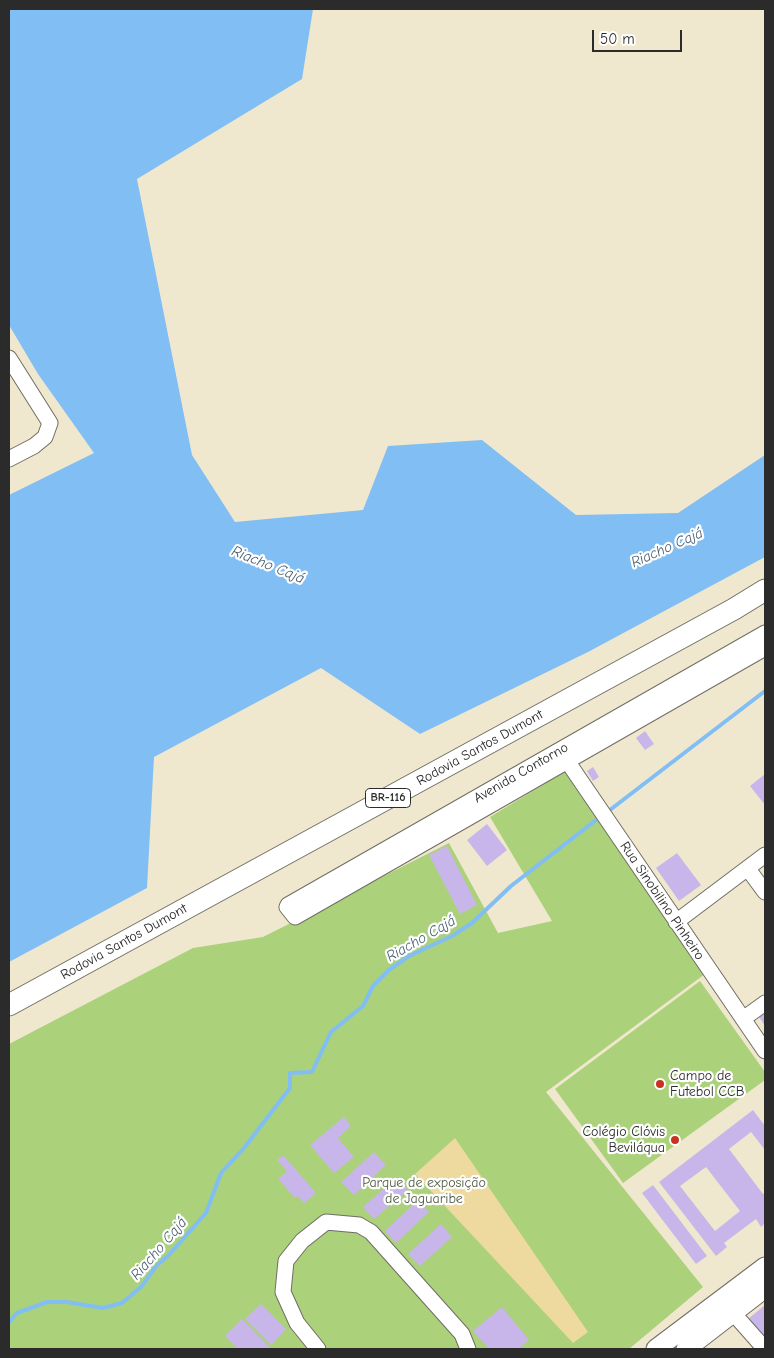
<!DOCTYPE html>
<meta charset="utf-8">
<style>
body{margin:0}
#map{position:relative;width:774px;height:1358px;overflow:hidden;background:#f0e8ce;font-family:"Comic Neue",sans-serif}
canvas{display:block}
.frame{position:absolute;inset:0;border:10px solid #2b2b2b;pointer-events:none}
.scale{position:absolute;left:592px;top:30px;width:90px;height:22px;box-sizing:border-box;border:2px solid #2b2b2b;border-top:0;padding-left:6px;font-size:15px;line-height:18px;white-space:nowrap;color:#2b2b2b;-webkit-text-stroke:4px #fff;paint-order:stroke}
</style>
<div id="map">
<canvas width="774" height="1358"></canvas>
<div class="frame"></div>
<div class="scale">50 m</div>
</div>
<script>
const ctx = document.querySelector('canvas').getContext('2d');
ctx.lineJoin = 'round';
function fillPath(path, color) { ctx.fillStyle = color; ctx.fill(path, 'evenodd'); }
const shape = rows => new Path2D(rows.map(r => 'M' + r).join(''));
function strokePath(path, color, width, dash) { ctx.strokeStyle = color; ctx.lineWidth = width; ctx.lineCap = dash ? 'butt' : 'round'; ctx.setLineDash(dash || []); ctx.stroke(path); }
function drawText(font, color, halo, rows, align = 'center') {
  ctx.font = font + ' "Comic Neue",sans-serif'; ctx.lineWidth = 4.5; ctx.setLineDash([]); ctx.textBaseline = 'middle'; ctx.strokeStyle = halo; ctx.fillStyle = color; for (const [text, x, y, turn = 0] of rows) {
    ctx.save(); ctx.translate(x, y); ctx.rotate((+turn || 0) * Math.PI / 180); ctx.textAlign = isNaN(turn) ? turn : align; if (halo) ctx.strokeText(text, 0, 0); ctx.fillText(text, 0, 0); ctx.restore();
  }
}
const green = shape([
 [567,770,705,974,546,1092,703,1287,629,1349,9,1349,9,1044,193,948,263,937,449,843,498,933,552,921,490,817],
 [700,981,765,1072,765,1080,623,1183,555,1089]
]);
const sand = shape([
 [455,1138,588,1332,573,1343,415,1174]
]);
const water = shape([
 [9,9,313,9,302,79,137,179,192,455,235,522,363,510,388,446,482,440,576,515,678,513,765,455,765,557,588,652,420,734,321,668,154,757,147,888,9,962,9,495,94,453,38,374,9,325]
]);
const stream = shape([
 [606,813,765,691],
 [9,1322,17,1313,47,1302,67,1302,103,1308,122,1303,141,1287,157,1265,168,1256,206,1213,221,1173,244,1148,290,1088,290,1073,312,1072,331,1032,363,1006,373,986,389,970,409,956,452,936,472,923,511,886,600,817]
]);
const building = shape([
 [645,731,654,744,645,750,636,738],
 [593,767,599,777,593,781,587,771],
 [765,774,765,805,750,786],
 [487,824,507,850,487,866,467,840],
 [447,846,477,905,460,914,429,855],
 [677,853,701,885,679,901,656,868],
 [765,1004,765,1026,755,1011],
 [753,1110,765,1126,765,1150,751,1132,729,1149,763,1194,765,1192,765,1223,761,1227,756,1219,724,1243,727,1247,716,1256,659,1182],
 [706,1167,740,1211,715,1231,680,1186],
 [344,1117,351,1126,338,1138,354,1157,334,1173,310,1145],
 [374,1152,386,1165,354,1195,341,1182],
 [283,1155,316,1193,304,1203,298,1196,295,1198,278,1179,287,1171,277,1160],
 [397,1177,408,1190,374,1219,363,1207],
 [653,1185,707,1256,696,1264,642,1193],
 [418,1200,429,1212,396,1243,385,1231],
 [441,1224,452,1237,420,1266,408,1254],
 [261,1304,286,1329,271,1345,245,1319],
 [765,1305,765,1341,748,1319],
 [502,1307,529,1340,518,1349,489,1349,473,1331],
 [242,1319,271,1349,238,1349,225,1336]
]);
const minor = shape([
 [9,358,50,423,45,437,34,446,9,459],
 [765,633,288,905,287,907,295,917,765,648],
 [561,752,765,1051],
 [748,869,765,892],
 [676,922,765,855],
 [743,1019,765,1003],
 [726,1305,765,1349],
 [318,1349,297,1323,283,1292,286,1261,302,1241,326,1222,359,1225,371,1232,462,1334,468,1349]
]);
const major = shape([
 [656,1349,765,1267],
 [686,1349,765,1288]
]);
const highway = shape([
 [9,1005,734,609,765,590]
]);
const markers = [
 [660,1084,5,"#c8321e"],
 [675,1140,5,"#c8321e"]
];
const shields = [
 [388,798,45]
];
const shieldNames = [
 ["BR-116",388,798]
];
const streetNames = [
 ["Rodovia Santos Dumont",480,748,-29],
 ["Avenida Contorno",521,773,-30],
 ["Rua Sinobilino Pinheiro",662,901,56],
 ["Rodovia Santos Dumont",124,942,-29]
];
const poiNames = [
 ["Campo de",670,1076],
 ["Futebol CCB",670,1092],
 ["Colégio Clóvis",665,1132,"right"],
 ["Beviláqua",665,1148,"right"]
];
const parkNames = [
 ["Parque de exposição",424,1183],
 ["de Jaguaribe",424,1199]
];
const waterNames = [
 ["Riacho Cajá",667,548,-24],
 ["Riacho Cajá",268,565,22],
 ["Riacho Cajá",421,939,-30],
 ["Riacho Cajá",159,1249,-49]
];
fillPath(green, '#abd17b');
fillPath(sand, '#eeda9e');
fillPath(water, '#80bef4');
strokePath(stream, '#80bef4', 4);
fillPath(building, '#c8b6ea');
strokePath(minor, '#706d64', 17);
strokePath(major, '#706d64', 21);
strokePath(highway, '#706d64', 23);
strokePath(minor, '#fff', 15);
strokePath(major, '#fff', 19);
strokePath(highway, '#fff', 21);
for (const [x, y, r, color] of markers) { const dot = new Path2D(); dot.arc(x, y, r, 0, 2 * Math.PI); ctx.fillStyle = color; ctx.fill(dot); strokePath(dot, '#fff', 2); }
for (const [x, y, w] of shields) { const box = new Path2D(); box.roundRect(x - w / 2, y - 9.5, w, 19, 4); ctx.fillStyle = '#fff'; ctx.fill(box); strokePath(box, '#2b2b2b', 1); }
drawText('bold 12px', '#2b2b2b', null, shieldNames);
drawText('14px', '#2b2b2b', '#fff', streetNames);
drawText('14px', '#2b2b2b', '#fff', poiNames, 'left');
drawText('14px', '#515d43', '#fff', parkNames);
drawText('italic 15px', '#495e71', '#fff', waterNames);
</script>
